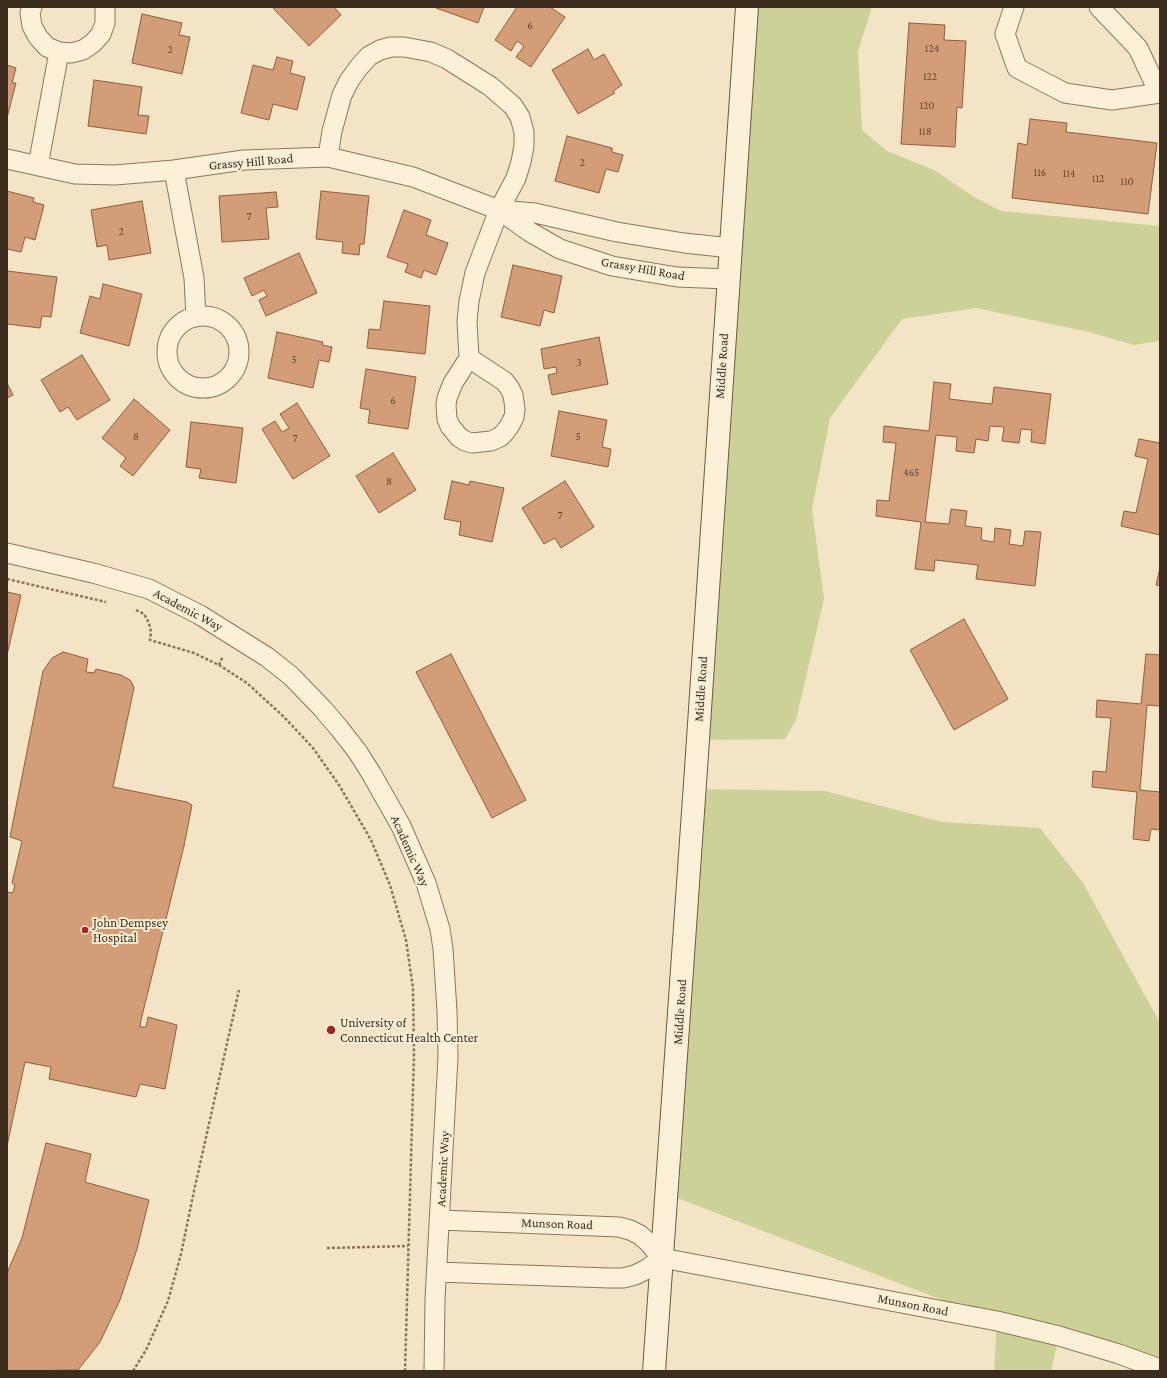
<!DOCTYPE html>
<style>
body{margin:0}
#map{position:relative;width:1167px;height:1378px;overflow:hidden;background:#f2e4c4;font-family:"Crimson Pro",serif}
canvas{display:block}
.frame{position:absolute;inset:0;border:8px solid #3d2d1e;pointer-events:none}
</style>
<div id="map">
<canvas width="1167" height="1378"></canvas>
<div class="frame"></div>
</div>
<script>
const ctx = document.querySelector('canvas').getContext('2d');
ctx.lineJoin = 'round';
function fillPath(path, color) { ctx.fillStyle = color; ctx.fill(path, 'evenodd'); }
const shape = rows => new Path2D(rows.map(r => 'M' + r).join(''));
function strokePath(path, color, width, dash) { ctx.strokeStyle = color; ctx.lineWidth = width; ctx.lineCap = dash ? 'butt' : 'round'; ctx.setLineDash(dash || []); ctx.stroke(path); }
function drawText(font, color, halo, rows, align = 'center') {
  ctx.font = font + ' "Crimson Pro",serif'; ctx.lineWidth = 4; ctx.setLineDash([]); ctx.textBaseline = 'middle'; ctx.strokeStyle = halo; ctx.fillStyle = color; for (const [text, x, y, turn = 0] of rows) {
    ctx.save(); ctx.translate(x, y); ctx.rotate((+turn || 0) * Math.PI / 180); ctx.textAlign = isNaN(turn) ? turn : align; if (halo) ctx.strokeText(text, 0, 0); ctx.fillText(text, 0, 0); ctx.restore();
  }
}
const green = shape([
 [747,7,872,7,858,51,862,130,887,151,934,170,974,197,1001,211,1160,226,1160,341,1134,345,1089,332,976,308,902,319,830,418,812,509,824,599,796,720,785,739,698,740],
 [695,789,825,791,942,822,1040,828,1083,883,1160,1023,1160,1369,1059,1336,1051,1371,994,1371,997,1321,667,1194]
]);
const building = shape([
 [272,7,334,7,341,15,309,46,272,7],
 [436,7,484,7,478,23,436,8,436,7],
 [517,7,550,7,565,17,531,67,516,57,524,46,517,41,511,51,495,40,517,7],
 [142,14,182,23,179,35,190,37,182,74,132,63,142,14],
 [909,23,945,25,944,40,966,41,962,108,957,107,955,147,901,144,909,23],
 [588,49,594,60,604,54,622,85,613,91,615,93,578,114,552,70,588,49],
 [277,57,293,61,290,73,305,77,297,110,273,104,269,120,241,113,253,65,273,70,277,57],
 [7,65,16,68,12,83,16,83,7,118,7,65],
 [94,80,142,87,138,115,149,116,146,134,88,126,94,80],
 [1030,119,1067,123,1066,132,1157,143,1148,214,1012,198,1018,143,1027,145,1030,119],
 [567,136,612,148,612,152,623,155,618,172,606,169,599,193,555,181,567,136],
 [7,191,34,198,33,202,44,205,35,240,25,237,21,252,7,249,7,191],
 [321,191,369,196,364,244,360,244,359,255,342,253,343,242,316,239,321,191],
 [276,192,278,207,266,208,269,239,222,242,219,196,276,192],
 [142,201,151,253,109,260,107,245,97,247,91,210,142,201],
 [404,210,431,220,426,235,448,243,436,275,424,270,421,278,405,272,408,264,387,257,404,210],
 [299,253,317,293,266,316,259,300,267,296,264,290,252,296,244,278,299,253],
 [513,265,562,276,554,313,544,310,540,326,501,317,513,265],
 [7,271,57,277,51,317,42,316,40,328,7,324,7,271],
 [103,284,142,294,129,346,80,333,90,296,100,299,103,284],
 [384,301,430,306,425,354,367,348,369,329,380,330,384,301],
 [277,332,323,342,322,345,332,347,329,362,319,360,313,388,268,378,277,332],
 [599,337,608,384,552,395,548,375,557,373,556,367,544,369,541,349,599,337],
 [82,355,110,400,77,420,68,407,60,412,41,380,82,355],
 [366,369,416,377,408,429,368,423,370,410,360,408,366,369],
 [934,382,951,384,949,399,992,404,994,387,1051,394,1045,444,1031,442,1032,430,1021,429,1019,443,1002,441,1004,427,990,426,988,441,976,439,974,453,956,451,957,437,936,435,925,522,949,524,951,509,967,511,965,526,982,528,981,540,994,542,995,528,1011,530,1009,544,1023,546,1025,531,1041,532,1035,586,976,579,978,565,935,560,934,571,915,569,921,522,876,516,877,500,889,501,896,443,883,442,884,426,929,431,934,382],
 [7,383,13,395,7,398,7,383],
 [134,399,170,430,133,476,120,466,126,458,102,438,134,399],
 [297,403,330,456,293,479,262,429,275,421,282,432,289,428,280,414,297,403],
 [559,411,607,420,602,447,611,449,608,467,551,456,559,411],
 [191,422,243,428,236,483,199,478,201,469,186,467,191,422],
 [1139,439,1160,443,1160,535,1121,526,1124,511,1136,513,1148,459,1135,456,1139,439],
 [393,453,416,490,379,513,356,476,393,453],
 [452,481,469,485,470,481,504,488,492,542,459,535,461,522,444,519,452,481],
 [565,481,594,527,561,548,555,538,544,544,522,508,565,481],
 [1160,568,1160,586,1156,585,1160,568],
 [7,592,21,595,7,655,7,592],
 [964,619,1008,699,954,730,910,650,964,619],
 [63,652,88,659,86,672,94,673,96,669,121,675,130,680,132,683,134,688,113,787,187,802,192,805,184,846,141,1020,140,1027,146,1027,148,1017,177,1025,165,1089,140,1084,136,1097,49,1079,51,1067,25,1062,7,1146,7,892,13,893,15,885,12,883,22,841,10,837,43,671,52,658,63,652],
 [451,654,526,800,492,818,416,672,451,654],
 [1146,654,1160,655,1160,706,1147,705,1140,790,1160,792,1160,830,1151,829,1149,841,1133,839,1137,792,1092,787,1093,771,1106,772,1111,718,1096,717,1097,700,1141,704,1146,654],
 [46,1143,91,1154,85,1182,149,1200,137,1249,120,1300,100,1342,78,1370,7,1371,7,1273,22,1238,46,1143]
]);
const path = shape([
 [7,579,106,602],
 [136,610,144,614,149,623,151,632,150,640,194,653,219,665,247,683,284,717,313,748,339,785,371,840,390,885,406,940,413,988,414,1054,405,1371],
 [219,665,223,656],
 [327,1248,408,1246],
 [133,1371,146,1350,168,1301,181,1254,194,1191,239,990]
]);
const street = shape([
 [32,7,30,13,32,26,38,37,47,47,59,52,71,53,83,50,93,43,101,34,105,23,105,7],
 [1014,7,1005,34,1017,68,1065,93,1112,100,1160,93],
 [1099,7,1138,48,1159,93],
 [328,157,332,131,342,95,349,81,359,67,369,56,380,50,391,47,404,47,431,52,447,59,490,86,513,106,520,117,524,132,524,146,521,162,516,178,499,210,475,273,469,301,467,321,469,358,453,383,447,398,446,405,447,419,450,426,459,437,465,441,472,443,491,441,500,437,505,432,510,425,514,417,515,409,513,395,509,387,504,381,469,358],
 [7,159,75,174,115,175,174,170,244,160,328,157,413,177,499,210,535,213,617,232,684,243,731,248],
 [38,166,59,52],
 [174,170,194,278,196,317],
 [499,210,530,232,560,249,612,266,677,277,728,279],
 '167 352a36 36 0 1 1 72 0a36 36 0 1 1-72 0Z',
 [7,553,93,573,149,589,200,615,267,657,291,676,322,708,339,728,357,751,371,773,401,826,426,883,440,929,443,949,447,1011,448,1057,435,1299,434,1371],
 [440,1220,619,1227,630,1230,640,1235,649,1243,662,1258,997,1321,1059,1336,1119,1354,1160,1369],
 [437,1272,609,1278,623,1278,635,1275,647,1269,662,1258]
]);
const secondary = shape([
 [654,1371,696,769,747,7]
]);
const markers = [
 [85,930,4,"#a22426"],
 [331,1030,5,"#a22426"]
];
const numberNames = [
 ["6",530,26],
 ["124",932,49],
 ["2",170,50],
 ["122",930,77],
 ["120",927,106],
 ["118",925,132],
 ["2",582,163],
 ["116",1040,173],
 ["114",1069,174],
 ["112",1098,179],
 ["110",1127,182],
 ["7",249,217],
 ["2",121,232],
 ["5",294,360],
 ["3",579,363],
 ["6",393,401],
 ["8",136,437],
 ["5",578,437],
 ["7",295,439],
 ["465",911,473],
 ["8",389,482],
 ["7",560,516]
];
const streetNames = [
 ["Grassy Hill Road",251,162,-5],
 ["Grassy Hill Road",643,269,10],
 ["Middle Road",722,366,-86],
 ["Academic Way",188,610,28],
 ["Middle Road",701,689,-86],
 ["Academic Way",410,851,66],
 ["Middle Road",680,1012,-86],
 ["Academic Way",443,1169,-87],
 ["Munson Road",557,1224,2],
 ["Munson Road",913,1305,11]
];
const poiNames = [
 ["John Dempsey",93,923],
 ["Hospital",93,938],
 ["University of",340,1023],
 ["Connecticut Health Center",340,1038]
];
fillPath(green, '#cbd197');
fillPath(building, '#d29d77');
strokePath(building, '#8f5d3d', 1);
strokePath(street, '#8e7559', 21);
strokePath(secondary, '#70563c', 24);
strokePath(path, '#8e7559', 2.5, [3, 2]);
strokePath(street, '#fbf1d9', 19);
strokePath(secondary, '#fbf1d9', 22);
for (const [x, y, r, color] of markers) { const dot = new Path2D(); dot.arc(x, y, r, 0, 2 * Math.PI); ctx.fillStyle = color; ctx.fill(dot); strokePath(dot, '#f8eed5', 1.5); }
drawText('11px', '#624934', null, numberNames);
drawText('13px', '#3d2d1e', '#f8eed5', streetNames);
drawText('13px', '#3d2d1e', '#f8eed5', poiNames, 'left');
</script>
